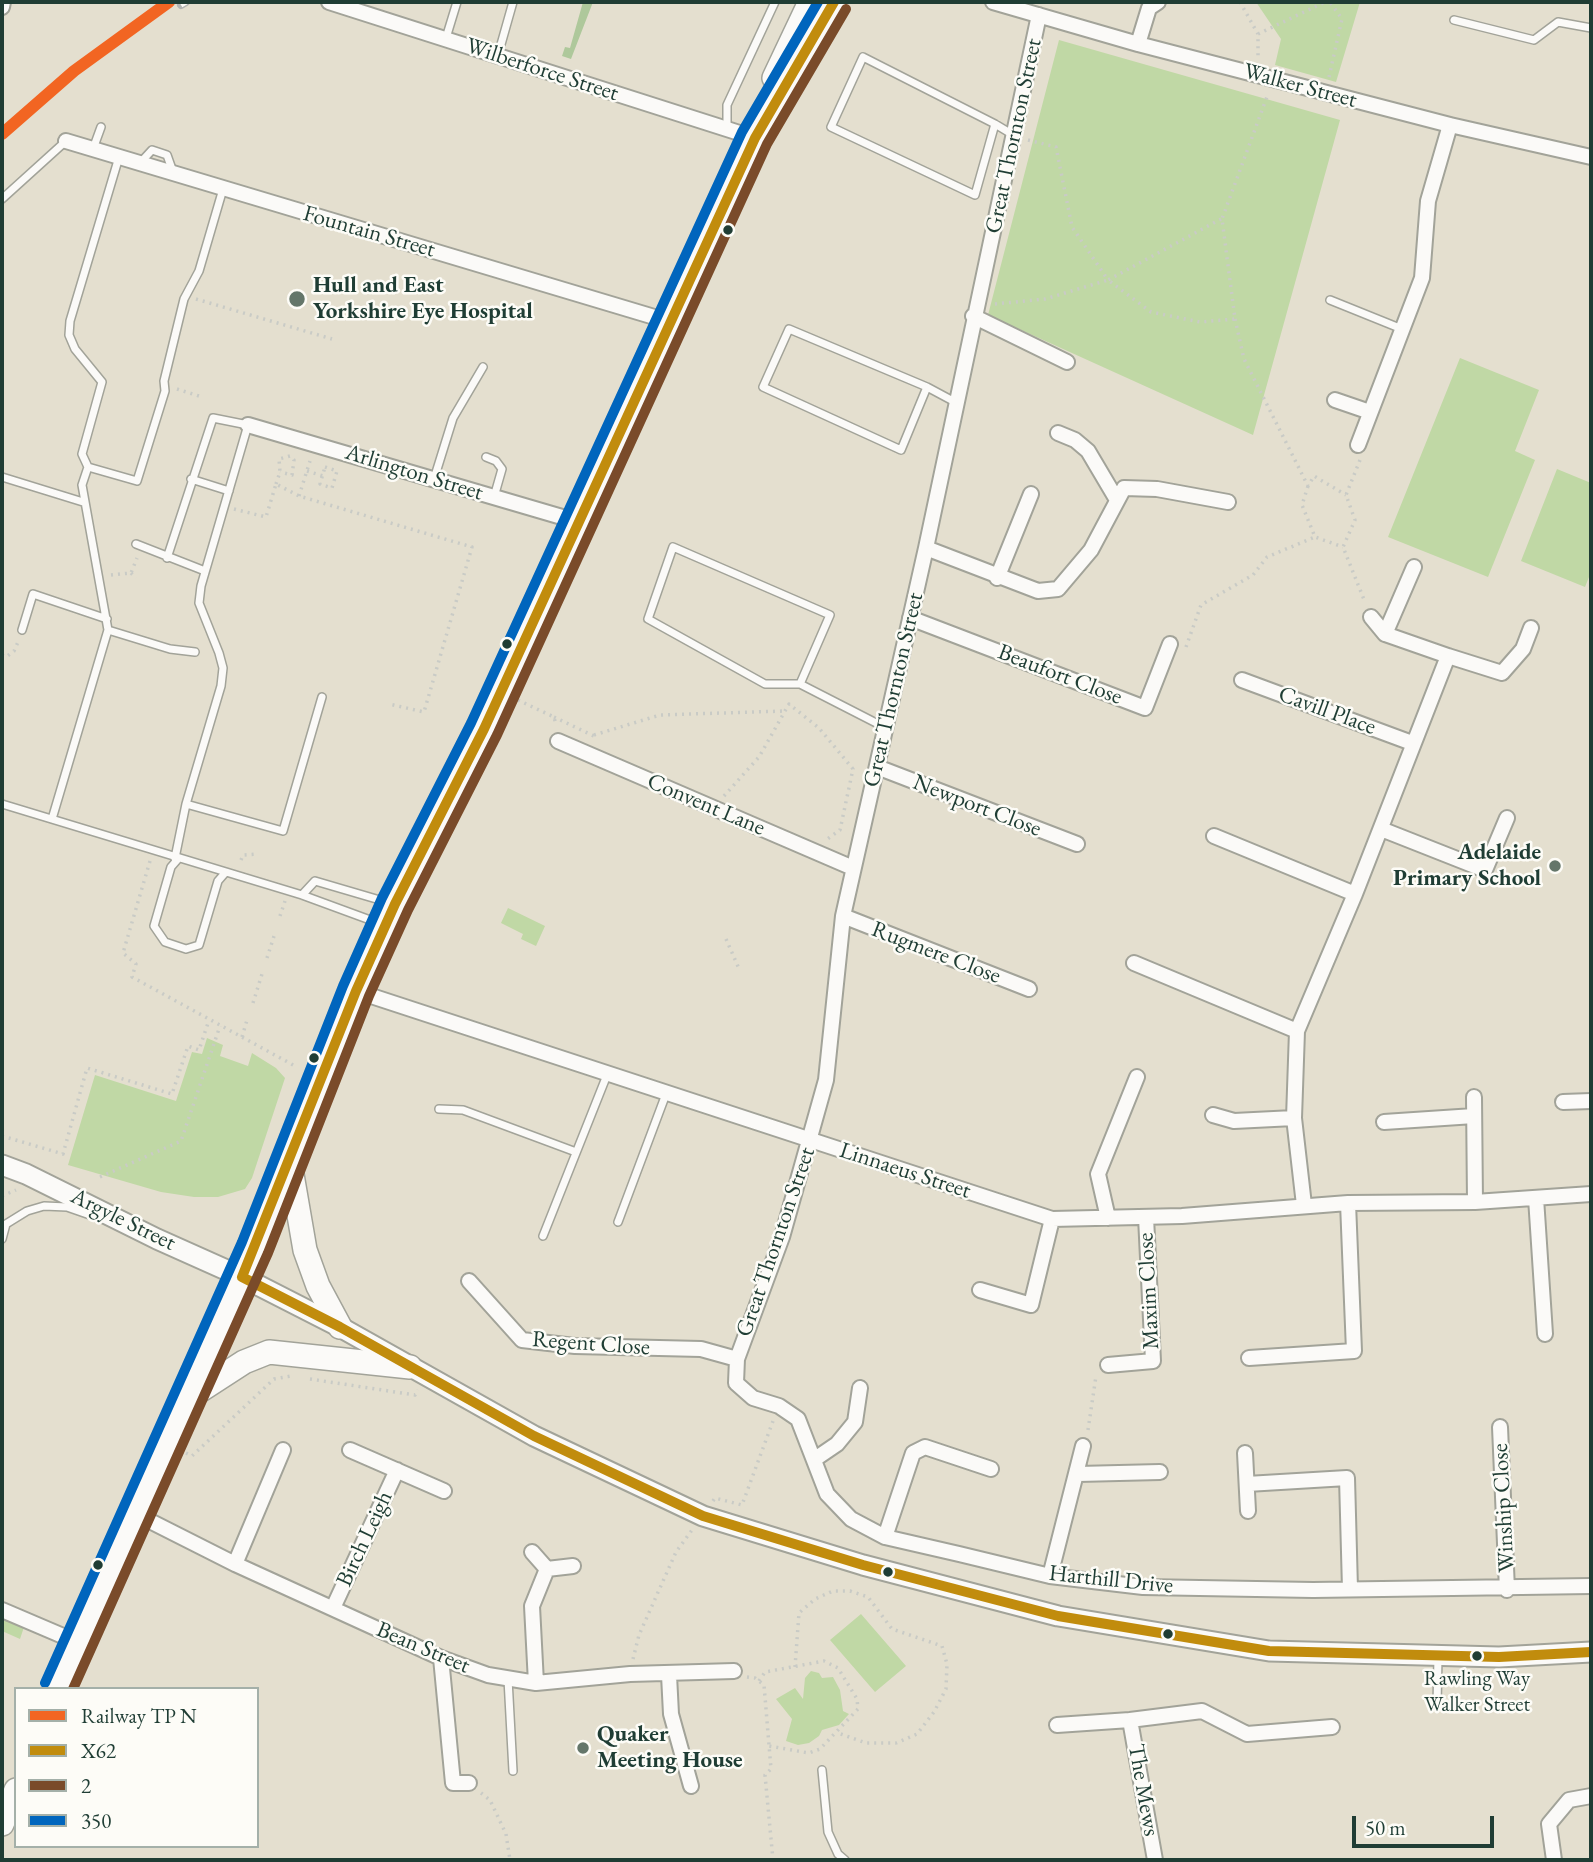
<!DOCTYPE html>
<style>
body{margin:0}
#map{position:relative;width:1593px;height:1862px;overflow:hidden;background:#e4dfcf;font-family:"EB Garamond",serif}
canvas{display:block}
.frame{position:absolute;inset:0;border:4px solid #1f3d34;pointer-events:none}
.legend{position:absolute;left:14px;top:1687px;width:245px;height:161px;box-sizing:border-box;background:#fdfcf7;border:2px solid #a4b0a9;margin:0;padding:9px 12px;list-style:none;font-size:21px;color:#1f3d34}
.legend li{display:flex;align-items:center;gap:14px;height:35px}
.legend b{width:35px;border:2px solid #a4b0a9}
.scale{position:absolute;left:1352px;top:1816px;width:142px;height:32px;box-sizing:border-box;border:4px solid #1f3d34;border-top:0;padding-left:9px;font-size:21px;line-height:24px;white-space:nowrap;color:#1f3d34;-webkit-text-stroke:5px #fdfcf7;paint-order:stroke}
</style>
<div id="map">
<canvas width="1593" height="1862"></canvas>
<div class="frame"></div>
<ul class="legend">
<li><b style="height:9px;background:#f26522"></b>Railway TP N</li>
<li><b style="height:9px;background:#c18c0d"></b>X62</li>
<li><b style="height:9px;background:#7a4b2a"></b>2</li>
<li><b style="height:9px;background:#0065bd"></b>350</li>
</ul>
<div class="scale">50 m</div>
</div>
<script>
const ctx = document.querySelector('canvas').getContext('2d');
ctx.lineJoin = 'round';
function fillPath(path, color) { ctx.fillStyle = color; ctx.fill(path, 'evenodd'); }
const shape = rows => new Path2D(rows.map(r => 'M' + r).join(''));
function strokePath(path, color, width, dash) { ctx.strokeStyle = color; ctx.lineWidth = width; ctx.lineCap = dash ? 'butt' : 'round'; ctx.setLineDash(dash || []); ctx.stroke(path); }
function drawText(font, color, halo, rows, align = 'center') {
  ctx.font = font + ' "EB Garamond",serif'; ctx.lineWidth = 5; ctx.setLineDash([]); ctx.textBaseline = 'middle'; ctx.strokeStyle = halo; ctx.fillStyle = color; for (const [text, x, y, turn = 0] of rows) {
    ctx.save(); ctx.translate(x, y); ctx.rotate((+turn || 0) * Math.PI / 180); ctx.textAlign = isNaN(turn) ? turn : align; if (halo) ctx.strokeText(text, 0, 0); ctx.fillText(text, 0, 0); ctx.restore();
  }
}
const green = shape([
 [1256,2,1360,2,1336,82,1275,65,1281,39],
 [1059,40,1340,120,1253,435,988,315],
 [1460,358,1539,390,1515,451,1535,460,1488,577,1388,537],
 [1557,469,1591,483,1591,572,1585,587,1521,561],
 [508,908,545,926,536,946,521,939,523,934,501,923],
 [207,1038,223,1045,220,1056,248,1066,252,1053,276,1068,285,1078,252,1178,245,1189,218,1197,194,1197,161,1192,68,1165,95,1075,176,1101,192,1052,202,1054],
 [861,1614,906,1666,875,1692,830,1640],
 [2,1618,24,1627,20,1639,2,1631],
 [811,1671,819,1673,822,1678,833,1677,840,1690,843,1711,849,1714,839,1725,822,1730,819,1736,809,1743,798,1745,786,1741,792,1719,776,1699,795,1688,803,1699,805,1678]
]);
const forest = shape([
 [583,2,593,2,571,59,562,56,565,47,570,48]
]);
const path = shape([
 [1240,2,1258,34,1258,59],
 [1258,34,1325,2],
 [1329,77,1342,19,1330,2],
 [1028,140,1056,147,1072,227,1108,280,1221,219],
 [196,299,332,339],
 [995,304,1045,299,1108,280,1151,312,1200,322,1235,319,1222,219,1268,94],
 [1235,319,1244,359,1308,486,1314,476,1346,495],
 [177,389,202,397],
 [1360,460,1346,495,1355,520,1343,547,1365,602],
 [325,467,337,471,332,488,320,484,325,467],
 [307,471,323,476],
 [276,484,280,472,279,459,290,456,294,460,292,475,280,472],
 [1308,486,1302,505,1315,537,1343,547],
 [299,496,310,461],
 [234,509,266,517,276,484,299,496,472,547,424,712,389,704],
 [131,573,136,578],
 [111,575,131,573,137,558],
 [1186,647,1201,605,1253,575,1267,557,1315,537],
 [2,655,6,657,14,651,18,642],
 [518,700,554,717,556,725],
 [554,717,596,737],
 [594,735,660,715,785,711],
 [724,796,759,757,789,704,819,728,853,769,840,830,826,840],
 [241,860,243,855,257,854],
 [150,861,123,953,136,964,132,977,295,1066],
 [280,916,285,901],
 [726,939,740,971],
 [267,958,275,933],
 [253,1003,262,974],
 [242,1037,247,1020],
 [2,1131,3,1128],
 [2,1136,63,1154,87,1068,172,1094,188,1046,199,1050,209,1020],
 [100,1177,181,1141,220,1026],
 [2,1196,16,1190],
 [310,1379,415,1395,418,1390],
 [1088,1430,1096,1376],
 [186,1453,192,1456,274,1379,291,1376],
 [713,1501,715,1498,742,1505,773,1421],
 [633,1659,639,1635,676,1552,692,1530],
 [795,1667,799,1613,815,1599,833,1591,850,1591,868,1597,892,1629,942,1646,947,1664,946,1689,934,1712,917,1734,896,1743,866,1743,838,1733],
 [747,1677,755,1678,764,1685,771,1769,765,1775,773,1860],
 [759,1681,765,1672,824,1661,838,1668,857,1699,858,1709,820,1749,809,1753,769,1746],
 [481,1793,490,1800,506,1834,510,1860]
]);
const service = shape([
 [1454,20,1534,40,1558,22,1591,28],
 [446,38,457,2],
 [498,55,513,2],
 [995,124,975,195,831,127,863,57,995,124,1015,136],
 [727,128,727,105,775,2],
 [93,149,101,127],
 [140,163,152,150,167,155,173,172],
 [2,199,66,141],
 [1330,300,1402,329],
 [927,387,901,450,763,387,789,329,927,387,955,402],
 [486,457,496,461,502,469,494,497],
 [88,467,137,481,165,391,164,381,184,299,199,271,223,189],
 [2,477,83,502],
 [191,479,229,491],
 [434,479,453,418,483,367],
 [136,544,205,571],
 [167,558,213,418,248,425,201,586,199,603,219,653,223,668,221,686,186,804,175,858],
 [22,630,33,594,107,619],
 [108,630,170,649,195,652],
 [800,684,830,615,673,547,648,619,765,684,800,684,884,727],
 [2,804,302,895,381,924],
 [186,804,283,831,322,697],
 [52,819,108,630,82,485,88,467,82,454,102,382,75,349,69,335,70,321,119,157],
 [178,859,171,867,154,926,165,942,186,949,199,945,218,881,225,873],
 [302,895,315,881,390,903],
 [439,1109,463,1110,576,1152],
 [618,1222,666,1094],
 [543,1236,607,1075],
 [2,1239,6,1224,27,1211,44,1206,67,1207,90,1215],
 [508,1679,513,1771],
 [1437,1706,1438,1657],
 [822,1770,828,1832,838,1854,845,1860]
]);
const minor = shape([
 [329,2,755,138],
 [993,2,1138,44,1450,125,1591,157],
 [2,7,3,2],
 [1039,15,926,548,843,916,826,1080,782,1237,737,1359,736,1383,753,1398,779,1406,798,1419,827,1494,851,1519,885,1537,959,1554,1050,1576,1143,1587,1313,1590,1591,1586],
 [1138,44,1149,8,1158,2],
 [66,141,671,322],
 [973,316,1067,362],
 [1335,400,1370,412],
 [248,425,579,522],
 [1058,433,1075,440,1088,451,1117,500],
 [1358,445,1422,278,1428,201,1450,125],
 [926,548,1038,591,1058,589,1091,550,1124,488,1157,489,1228,502],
 [997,578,1031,494],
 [910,618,1145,708,1170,644],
 [1385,634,1414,567],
 [1448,656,1502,673,1523,649,1531,628],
 [1242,680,1412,743],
 [558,741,853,868],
 [877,767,1077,844],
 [1381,829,1485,870,1507,818],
 [1214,836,1355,894],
 [843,916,1029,989],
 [1134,963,1297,1031],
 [356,991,1052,1219,1182,1216,1348,1203,1475,1202,1591,1194],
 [1474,1097,1475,1202],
 [1563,1102,1591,1101],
 [1213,1115,1234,1121,1294,1118],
 [1384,1122,1474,1116],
 [1536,1198,1545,1334],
 [1304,1205,1294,1118,1297,1031,1355,894,1448,656,1385,634,1371,617],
 [1108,1218,1098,1174,1137,1077],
 [469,1281,522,1340,575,1346,701,1349,737,1359],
 [980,1290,1031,1305,1052,1219],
 [1249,1358,1354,1351,1348,1203],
 [1108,1365,1153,1361,1146,1217],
 [1500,1427,1507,1590],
 [350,1450,444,1491],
 [1245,1453,1248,1511],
 [815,1459,837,1444,855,1422,860,1388],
 [1078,1474,1160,1472],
 [1247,1484,1347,1478,1350,1589],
 [136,1514,235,1564,441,1658,488,1675,536,1683,630,1674,734,1671],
 [885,1537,913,1453,925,1447,991,1469],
 [532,1552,547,1569,573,1566],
 [235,1564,283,1450],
 [1050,1576,1083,1446],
 [333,1608,397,1470],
 [2,1610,77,1642],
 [441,1658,453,1783,469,1783],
 [669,1675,671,1714,691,1786],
 [536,1683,532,1606,547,1569],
 [1130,1720,1155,1860],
 [1057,1725,1130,1720,1202,1711,1247,1734,1332,1727],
 [1554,1860,1549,1824,1569,1800,1591,1796]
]);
const tertiary = shape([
 [2,1165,26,1174,157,1239,242,1277,340,1327,534,1436,703,1516,863,1565,1058,1616,1269,1651,1499,1657,1591,1652]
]);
const primary = shape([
 [774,78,810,2],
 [290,1163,305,1250,318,1286,340,1327],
 [190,1397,244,1362,269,1352,410,1367],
 [58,1689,255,1247,356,991,395,904,484,729,755,138,834,2],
 [2,1824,16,1790]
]);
const rail = shape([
 [181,5,186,2]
]);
const bus1 = shape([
 [834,2,755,138,484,729,395,904,356,991,242,1277,340,1327,534,1436,703,1516,863,1565,1058,1616,1269,1651,1499,1657,1591,1652]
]);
const bus2 = shape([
 [73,1689,268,1253,369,996,408,910,497,735,767,144,846,9]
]);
const bus3 = shape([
 [45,1683,242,1242,343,986,382,898,471,723,742,132,818,2]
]);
const rail1 = shape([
 [2,134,74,71,169,2]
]);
const markers = [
 [728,230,6,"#1f3d34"],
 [297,299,9,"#64766a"],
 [507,644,6,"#1f3d34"],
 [1555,866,7,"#64766a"],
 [314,1058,6,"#1f3d34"],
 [98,1565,6,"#1f3d34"],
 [888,1572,6,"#1f3d34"],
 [1168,1634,6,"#1f3d34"],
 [1477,1656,6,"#1f3d34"],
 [583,1748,7,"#64766a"]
];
const busNames = [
 ["Rawling Way",1477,1679],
 ["Walker Street",1477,1705]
];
const streetNames = [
 ["Wilberforce Street",542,70,18],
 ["Walker Street",1300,86,15],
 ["Great Thornton Street",1014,136,-78],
 ["Fountain Street",369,232,16],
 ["Arlington Street",414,473,17],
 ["Beaufort Close",1060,675,21],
 ["Great Thornton Street",894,690,-77],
 ["Cavill Place",1327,711,20],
 ["Convent Lane",706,805,23],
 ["Newport Close",977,806,21],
 ["Rugmere Close",936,953,21],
 ["Linnaeus Street",905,1171,18],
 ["Argyle Street",123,1220,26],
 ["Great Thornton Street",776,1242,-71],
 ["Maxim Close",1149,1291,-93],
 ["Regent Close",591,1344,4],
 ["Winship Close",1504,1508,-93],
 ["Birch Leigh",365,1539,-65],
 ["Harthill Drive",1111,1580,6],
 ["Bean Street",423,1648,23],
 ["The Mews",1143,1790,80]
];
const poiNames = [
 ["Hull and East",313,286],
 ["Yorkshire Eye Hospital",313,312],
 ["Adelaide",1541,853,"right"],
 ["Primary School",1541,879,"right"],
 ["Quaker",597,1735],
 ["Meeting House",597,1761]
];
fillPath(green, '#c0d8a5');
fillPath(forest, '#aec89b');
strokePath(service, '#a2a399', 10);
strokePath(minor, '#a2a399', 18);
strokePath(tertiary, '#a2a399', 23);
strokePath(primary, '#a2a399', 26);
strokePath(path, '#c9cbc6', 3.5, [2, 5]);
strokePath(service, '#fbfaf8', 7);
strokePath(minor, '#fbfaf8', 14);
strokePath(tertiary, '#fbfaf8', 19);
strokePath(primary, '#fbfaf8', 23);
strokePath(rail, '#b2b4b1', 8);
strokePath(rail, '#fdfcf7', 5, [16]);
strokePath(bus1, '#c18c0d', 10);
strokePath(bus2, '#7a4b2a', 10);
strokePath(bus3, '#0065bd', 10);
strokePath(rail1, '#f26522', 12);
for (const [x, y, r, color] of markers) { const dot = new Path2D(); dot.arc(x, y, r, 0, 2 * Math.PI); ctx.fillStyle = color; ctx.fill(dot); strokePath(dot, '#fdfcf7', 2.5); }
drawText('21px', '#1f3d34', '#fdfcf7', busNames);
drawText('23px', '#1f3d34', '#fdfcf7', streetNames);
drawText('bold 23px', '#1f3d34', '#fdfcf7', poiNames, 'left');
</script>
